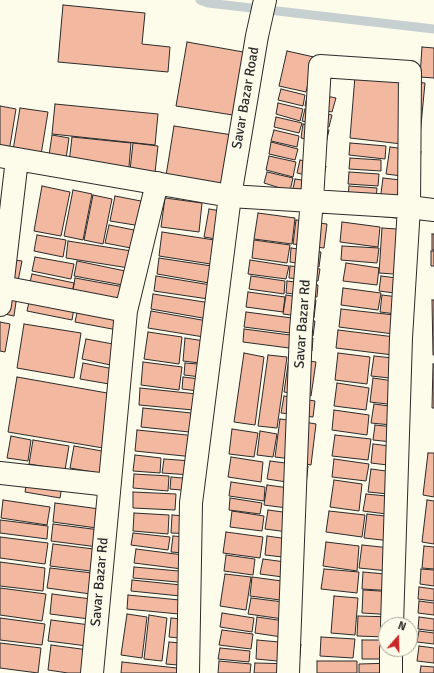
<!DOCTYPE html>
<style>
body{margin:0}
#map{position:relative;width:434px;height:673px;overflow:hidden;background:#fdfbea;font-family:Signika,sans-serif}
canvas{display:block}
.north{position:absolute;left:378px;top:617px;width:40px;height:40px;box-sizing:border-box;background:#fdfbea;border:1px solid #a9a89e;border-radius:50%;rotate:20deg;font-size:11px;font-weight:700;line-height:16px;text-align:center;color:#2b2b2b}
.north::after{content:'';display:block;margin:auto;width:14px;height:18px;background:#c62828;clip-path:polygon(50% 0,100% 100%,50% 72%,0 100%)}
</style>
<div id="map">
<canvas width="434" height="673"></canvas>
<div class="north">N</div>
</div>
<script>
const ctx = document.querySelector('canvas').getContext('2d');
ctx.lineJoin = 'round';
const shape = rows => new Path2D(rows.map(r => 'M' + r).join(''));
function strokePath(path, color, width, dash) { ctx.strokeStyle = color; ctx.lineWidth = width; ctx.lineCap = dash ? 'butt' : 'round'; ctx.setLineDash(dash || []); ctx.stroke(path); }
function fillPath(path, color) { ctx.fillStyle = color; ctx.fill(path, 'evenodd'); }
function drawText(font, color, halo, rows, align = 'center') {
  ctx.font = font + ' Signika,sans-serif'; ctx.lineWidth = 3; ctx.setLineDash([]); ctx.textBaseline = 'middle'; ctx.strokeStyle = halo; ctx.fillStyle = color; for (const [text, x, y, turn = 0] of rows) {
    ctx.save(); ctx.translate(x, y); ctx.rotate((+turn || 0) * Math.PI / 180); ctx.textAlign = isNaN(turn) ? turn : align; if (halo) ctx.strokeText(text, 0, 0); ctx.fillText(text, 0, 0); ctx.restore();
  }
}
const stream = shape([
 [200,0,208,3,434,29]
]);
const building = shape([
 [63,5,145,13,142,44,170,47,168,72,58,62,63,5],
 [187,42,249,53,239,116,176,106,187,42],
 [422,47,434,48,434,78,420,77,422,47],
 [287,51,314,57,306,92,279,86,287,51],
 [355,76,425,83,419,146,350,138,355,76],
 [281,89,305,95,303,106,278,100,281,89],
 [308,92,336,98,332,112,305,106,308,92],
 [278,103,303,109,300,121,276,114,278,103],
 [55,104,158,114,155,145,52,134,55,104],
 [0,106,16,109,8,158,0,157,0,106],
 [20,108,48,112,39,167,11,162,20,108],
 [305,109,332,115,329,127,302,121,305,109],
 [276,117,302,123,299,133,274,127,276,117],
 [303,124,329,130,326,143,301,138,303,124],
 [174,126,239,136,230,193,165,182,174,126],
 [274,130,299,136,297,147,271,141,274,130],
 [52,135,69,138,64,172,47,169,52,135],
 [72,137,131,143,128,178,68,172,72,137],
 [271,142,298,149,295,160,269,154,271,142],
 [133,143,158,146,154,181,129,179,133,143],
 [350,143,386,146,385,159,349,155,350,143],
 [390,147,421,151,418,178,386,174,390,147],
 [269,156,296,162,293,177,266,170,269,156],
 [350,158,381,160,381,171,349,169,350,158],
 [300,160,326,166,323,179,297,173,300,160],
 [267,172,293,178,290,191,264,183,267,172],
 [349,172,379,174,378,186,348,184,349,172],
 [383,178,418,182,413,220,378,216,383,178],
 [295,179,308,181,303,206,290,204,295,179],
 [42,186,70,192,61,236,34,231,42,186],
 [349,186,377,188,376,200,348,197,349,186],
 [73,190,92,194,83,240,64,236,73,190],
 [93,195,112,199,103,244,84,240,93,195],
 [115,196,146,202,141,226,110,221,115,196],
 [165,198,202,203,199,232,161,227,165,198],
 [209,209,233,213,229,241,204,237,209,209],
 [258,213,295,218,292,244,254,239,258,213],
 [296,220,327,224,324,248,293,244,296,220],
 [342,222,380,227,378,247,340,242,342,222],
 [109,225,139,231,136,249,105,243,109,225],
 [382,228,397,229,394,274,379,273,382,228],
 [162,232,221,241,217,265,159,256,162,232],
 [432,234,434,234,434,250,432,250,432,234],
 [37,235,66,240,63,257,34,251,37,235],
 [254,240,290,245,287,263,252,258,254,240],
 [68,241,138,252,135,269,66,258,68,241],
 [342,246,379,248,377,263,341,260,342,246],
 [291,248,321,252,319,267,290,262,291,248],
 [431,251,434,251,434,266,431,266,431,251],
 [35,257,74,264,71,279,32,271,35,257],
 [0,258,22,261,17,286,0,258],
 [159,258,218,267,215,284,157,274,159,258],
 [250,260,289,266,286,279,248,274,250,260],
 [77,261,135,273,133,287,74,276,77,261],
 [346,263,379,268,377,285,343,281,346,263],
 [290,266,320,269,318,281,289,278,290,266],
 [32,274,74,283,71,298,28,290,32,274],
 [156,276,217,286,215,300,154,291,156,276],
 [251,276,285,281,284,294,249,289,251,276],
 [381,276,412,280,410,295,379,291,381,276],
 [75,278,135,289,131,306,72,296,75,278],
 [287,281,318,285,317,297,286,293,287,281],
 [18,288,14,316,0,313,18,288],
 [343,288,381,293,378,310,341,305,343,288],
 [248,292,285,297,283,312,246,307,248,292],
 [31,293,75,302,72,320,27,311,31,293],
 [153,294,217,304,214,320,151,309,153,294],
 [286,295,316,300,314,318,283,314,286,295],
 [382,295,414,299,412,316,380,312,382,295],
 [80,299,133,309,128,332,75,322,80,299],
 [432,300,434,300,434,355,433,355,432,300],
 [341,309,412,317,409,336,339,327,341,309],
 [151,311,213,322,210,338,148,328,151,311],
 [246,312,315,321,313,336,244,327,246,312],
 [0,322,10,324,5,352,0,351,0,322],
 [24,324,81,333,74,378,17,368,24,324],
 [244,329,313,338,312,351,243,342,244,329],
 [338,330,411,339,409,357,336,348,338,330],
 [148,332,182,337,179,364,144,359,148,332],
 [185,338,211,342,208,364,183,361,185,338],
 [86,339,129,347,125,368,82,359,86,339],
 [244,353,264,357,255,425,234,422,244,353],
 [338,353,370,357,367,384,335,380,338,353],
 [268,355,287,357,277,428,258,426,268,355],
 [374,356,411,360,408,380,371,376,374,356],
 [289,358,316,362,311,396,284,392,289,358],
 [143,362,182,367,179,390,141,385,143,362],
 [83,363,124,371,121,386,80,379,83,363],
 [185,363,211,365,209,378,184,375,185,363],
 [433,364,434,364,434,408,432,408,433,364],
 [17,377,124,396,115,450,8,432,17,377],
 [183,377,208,380,206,392,182,389,183,377],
 [373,378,407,383,405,406,370,402,373,378],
 [337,383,369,388,366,410,334,406,337,383],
 [140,388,206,395,204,411,139,405,140,388],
 [284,396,315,401,313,417,281,413,284,396],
 [374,404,404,408,402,426,371,423,374,404],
 [143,408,201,414,199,433,141,427,143,408],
 [334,410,369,415,367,435,332,430,334,410],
 [280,419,297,421,292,459,275,457,280,419],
 [298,421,316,424,311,465,293,462,298,421],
 [375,425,403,428,402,443,373,440,375,425],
 [232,429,258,433,254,457,229,454,232,429],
 [137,430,197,436,194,457,135,451,137,430],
 [260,431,277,434,273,457,257,455,260,431],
 [335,435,371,439,368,460,332,456,335,435],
 [11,436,31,440,28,461,7,458,11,436],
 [33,440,69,446,65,470,29,464,33,440],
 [373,444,406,448,404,467,371,463,373,444],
 [74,446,113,453,109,475,70,468,74,446],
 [428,453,434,453,434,497,423,495,428,453],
 [135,455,161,458,160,473,133,471,135,455],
 [231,457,263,462,261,482,228,477,231,457],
 [164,459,192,461,191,475,162,473,164,459],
 [334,459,369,464,366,481,332,477,334,459],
 [270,461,308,466,306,485,267,479,270,461],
 [29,468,64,474,60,498,25,492,29,468],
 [371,469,401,473,399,495,368,492,371,469],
 [134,474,169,476,168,491,133,488,134,474],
 [171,477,193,479,192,491,170,489,171,477],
 [334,480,362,484,359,511,330,507,334,480],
 [231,482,265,487,264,501,229,496,231,482],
 [267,485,304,490,302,510,264,505,267,485],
 [133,492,176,494,175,510,133,508,133,492],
 [366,494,397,497,394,515,363,511,366,494],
 [230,498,262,503,260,514,229,510,230,498],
 [3,500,50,507,47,525,1,518,3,500],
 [427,500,434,501,434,544,422,542,427,500],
 [55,503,107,510,104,529,53,522,55,503],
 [268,510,305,515,303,534,265,529,268,510],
 [232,511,264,516,262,531,230,527,232,511],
 [329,511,365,515,362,537,326,532,329,511],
 [134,513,169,515,168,534,133,531,134,513],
 [367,514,403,518,400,542,364,538,367,514],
 [172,515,197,517,196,534,171,533,172,515],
 [0,520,48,526,47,539,0,533,0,520],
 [53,524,100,530,98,547,51,541,53,524],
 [226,532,263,537,260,558,223,553,226,532],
 [133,533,170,537,168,550,131,545,133,533],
 [173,536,197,538,196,554,171,552,173,536],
 [267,536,303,541,300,559,265,555,267,536],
 [0,537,48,543,45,564,0,558,0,537],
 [326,542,359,546,357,571,323,566,326,542],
 [53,544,102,550,99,572,50,566,53,544],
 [362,545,400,549,398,572,359,568,362,545],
 [424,546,434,547,434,569,422,568,424,546],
 [136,549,191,556,190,570,134,563,136,549],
 [226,555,255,559,253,575,224,571,226,555],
 [263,559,300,564,298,579,260,574,263,559],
 [0,562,45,568,43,591,0,586,0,562],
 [134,567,190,572,189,583,133,578,134,567],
 [50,568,101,574,98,595,47,588,50,568],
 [324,569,359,572,357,593,321,589,324,569],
 [421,569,434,570,434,586,420,584,421,569],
 [363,572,396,575,395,591,362,589,363,572],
 [225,574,251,577,246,610,220,606,225,574],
 [252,577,297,583,295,602,250,596,252,577],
 [132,580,191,586,190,597,131,591,132,580],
 [419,587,434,589,434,601,418,599,419,587],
 [0,588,46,594,42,621,0,615,0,588],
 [363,590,396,592,395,615,362,613,363,590],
 [52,594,99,600,97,620,50,614,52,594],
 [128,595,190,601,189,615,127,609,128,595],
 [334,596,358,598,355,635,331,633,334,596],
 [251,598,299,604,297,621,248,614,251,598],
 [419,601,434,603,434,615,418,613,419,601],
 [222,613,254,618,252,632,220,627,222,613],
 [127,614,147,617,142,658,121,655,127,614],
 [149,615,167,618,162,661,144,659,149,615],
 [358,616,393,617,386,625,386,637,357,636,358,616],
 [257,617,298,623,295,639,255,633,257,617],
 [419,617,434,619,434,631,418,629,419,617],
 [0,618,45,624,42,645,0,640,0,618],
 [171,618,191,620,189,639,169,637,171,618],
 [51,620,98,626,95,647,48,641,51,620],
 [222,630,253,634,251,649,219,645,222,630],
 [419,631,434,633,434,644,417,642,419,631],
 [321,637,355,639,353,658,320,656,321,637],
 [257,640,301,644,299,663,256,659,257,640],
 [362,640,386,640,394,659,362,659,362,640],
 [169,642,191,644,189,666,166,664,169,642],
 [0,643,41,648,38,673,0,668,0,643],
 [51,645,96,651,94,673,68,673,48,670,51,645],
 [419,646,434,648,434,663,417,661,419,646],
 [220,648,250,651,249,662,218,659,220,648],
 [219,661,251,664,250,673,218,673,219,661],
 [317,661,357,661,357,673,317,673,317,661],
 [122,662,186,669,185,673,121,673,122,662],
 [255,663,298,664,297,673,254,673,255,663],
 [394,663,395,673,359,673,359,664,394,663],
 [421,666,434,667,434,673,420,673,421,666]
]);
const street = shape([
 [0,156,230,196,409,207,434,210],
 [2,287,126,311],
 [0,305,17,159],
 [0,473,109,485],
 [92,673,126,311,157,183],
 [188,673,191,503,230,196,257,36,265,0],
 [288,673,301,330,312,200,320,66,410,72,409,207,401,338,392,625],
 [391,673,391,649]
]);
const streetNames = [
 ["Savar Bazar Road",246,98,-80],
 ["Savar Bazar Rd",303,324,-86],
 ["Savar Bazar Rd",100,582,-85]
];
strokePath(stream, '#c7d0d0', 9);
fillPath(building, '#f2b8a0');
strokePath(building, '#2b2b2b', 1);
strokePath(street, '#2b2b2b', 24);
strokePath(street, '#fdfbea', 22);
drawText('14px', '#2b2b2b', '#fdfbea', streetNames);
</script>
